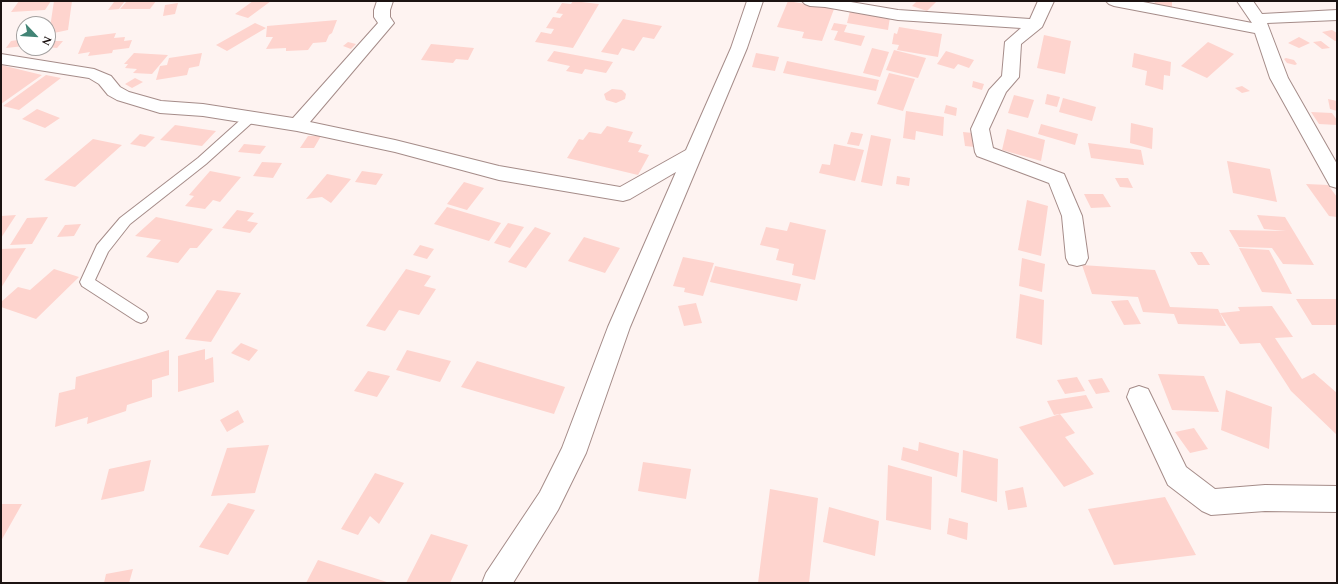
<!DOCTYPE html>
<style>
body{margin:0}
#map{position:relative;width:1338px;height:584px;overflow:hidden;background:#fef3f1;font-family:Spectral,serif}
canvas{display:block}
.frame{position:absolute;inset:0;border:2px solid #1c1312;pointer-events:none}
.north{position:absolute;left:16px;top:16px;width:40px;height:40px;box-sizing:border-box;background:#fff;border:1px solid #a4a1a0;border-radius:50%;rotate:115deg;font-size:11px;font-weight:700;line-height:16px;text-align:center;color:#1c1312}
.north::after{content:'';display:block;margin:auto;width:14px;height:18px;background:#428475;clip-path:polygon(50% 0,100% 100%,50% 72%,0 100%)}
</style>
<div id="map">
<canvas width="1338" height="584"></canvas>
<div class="frame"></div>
<div class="north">N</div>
</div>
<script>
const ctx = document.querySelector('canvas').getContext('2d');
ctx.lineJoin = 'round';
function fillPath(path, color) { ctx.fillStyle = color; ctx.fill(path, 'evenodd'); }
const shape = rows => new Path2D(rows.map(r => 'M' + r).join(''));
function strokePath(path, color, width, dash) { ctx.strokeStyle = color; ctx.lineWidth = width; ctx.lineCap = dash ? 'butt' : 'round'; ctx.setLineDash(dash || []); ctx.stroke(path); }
const building = shape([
 [19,1,51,1,45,10,11,12],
 [54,1,72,1,68,30,49,34],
 [125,1,119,9,108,10,114,2],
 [127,1,156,1,150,9,120,9],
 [253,1,271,1,248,18,235,14],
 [573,1,599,4,573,48,535,42,541,32,551,34,554,29,546,28,553,17,560,18,563,14,556,13,562,3,571,4],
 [788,1,834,9,822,41,802,38,804,32,777,27],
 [917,1,937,1,927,11,912,6],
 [1155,1,1172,1,1172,9,1154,6],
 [178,3,175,14,163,16,165,5],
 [850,11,890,17,888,30,847,23],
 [623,19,662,26,654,39,643,37,634,51,622,48,618,55,601,52],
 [337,20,332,33,329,35,326,42,313,43,308,50,286,51,286,48,266,49,273,37,266,37,267,26],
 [255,23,266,28,227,51,216,45],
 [834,23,847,25,844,32,865,36,861,46,834,40,838,31,831,30],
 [899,27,942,34,938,57,897,50,899,45,892,44,894,33,897,34],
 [1332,30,1337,33,1337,41,1335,41,1322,32],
 [116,33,114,38,125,37,124,41,132,40,129,48,113,50,112,53,88,56,90,52,78,54,85,37],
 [1044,35,1071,41,1065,74,1037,68],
 [1299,37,1310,43,1299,48,1288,43],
 [24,39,24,46,6,48,11,41],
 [49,41,63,41,57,48,48,47],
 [1321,41,1330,48,1322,49,1313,42],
 [348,42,356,44,351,49,343,46],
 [1208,42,1234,54,1207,78,1181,66],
 [431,44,474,48,468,60,456,59,453,63,421,60],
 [872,48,889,52,880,77,863,73],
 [894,50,926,58,918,78,886,70],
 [554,51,613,62,606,73,585,69,582,74,566,71,570,66,547,61],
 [946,51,974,60,969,68,958,64,954,69,937,64],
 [134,53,168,55,152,74,133,73,137,69,125,68,128,64,124,64],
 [202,53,199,66,189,68,187,75,156,80,160,66,167,65,169,58],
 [756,53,779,57,775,71,752,67],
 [1134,53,1171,62,1170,76,1164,75,1163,90,1145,85,1147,71,1132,67],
 [1286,58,1294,60,1297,64,1295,65,1287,63,1284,59],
 [787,61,879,80,876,91,783,73],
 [1,65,42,75,1,104],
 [889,73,915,79,903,111,877,104],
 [46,75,61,78,19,110,3,106],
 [135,78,143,82,132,88,125,84],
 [973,81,984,84,982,90,972,87],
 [1242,86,1250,91,1242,93,1235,88],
 [612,89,622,90,626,94,625,99,616,103,606,100,604,94],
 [1047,94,1060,97,1057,107,1045,104],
 [1014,95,1034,100,1028,118,1008,113],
 [1063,98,1096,107,1092,121,1059,112],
 [1328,99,1337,101,1337,111,1330,109],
 [946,105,957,108,956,116,944,113],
 [37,109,60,118,45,128,22,119],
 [906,111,944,117,943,136,916,131,915,140,903,138],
 [1311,112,1332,113,1337,120,1337,125,1319,124],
 [1131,123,1153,128,1152,149,1130,143],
 [1041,124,1078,134,1075,145,1038,134],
 [175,125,216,131,202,146,160,140],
 [607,126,633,132,628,142,642,145,638,152,649,155,638,175,567,158,579,139,583,140,589,132,601,134],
 [1007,129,1045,140,1041,161,1002,150],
 [851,132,863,134,859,146,847,144],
 [963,132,973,133,975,147,965,146],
 [140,134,155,137,145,147,130,144],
 [871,135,891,139,882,186,861,182],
 [308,136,321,136,314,148,300,148],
 [93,139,122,145,75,187,44,180],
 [1088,143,1141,150,1144,165,1091,158],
 [244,144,266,146,260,154,238,152],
 [834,144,864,150,855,181,819,173,822,164,830,165],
 [1227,161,1270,169,1277,202,1233,193],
 [262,162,282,163,273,178,253,176],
 [210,171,241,177,220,202,213,200,205,209,185,206,194,196,189,195],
 [362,171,383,174,376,185,355,182],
 [327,174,351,179,331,203,322,197,306,199],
 [897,176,910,178,909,186,896,184],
 [1115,178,1128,178,1133,188,1120,187],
 [464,182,484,188,467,210,447,204],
 [1306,184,1328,185,1337,197,1337,217,1329,216],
 [1084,194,1103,194,1111,207,1091,208],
 [1027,200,1048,206,1041,256,1018,250],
 [447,207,501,223,489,241,434,224],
 [237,210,254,213,247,221,258,223,250,233,222,228],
 [16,215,1,238,1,216],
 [1257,215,1285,217,1314,265,1283,264,1272,248,1239,247,1229,230,1286,231,1264,229],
 [48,217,32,244,10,245,27,218],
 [156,217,213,229,197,248,190,248,178,263,146,257,161,240,135,236],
 [790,222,826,230,815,280,792,275,794,264,776,260,779,249,760,245,766,227,787,231],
 [508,223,524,227,510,248,494,243],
 [81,224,74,236,57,237,65,225],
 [535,227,551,233,526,268,508,262],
 [584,237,620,248,605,273,568,261],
 [420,245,434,249,427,259,413,255],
 [26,248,1,288,1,249],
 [1239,248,1269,250,1292,294,1262,292],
 [1190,252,1202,252,1210,265,1198,265],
 [683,257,714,263,703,296,684,292,685,288,673,286],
 [1022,258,1045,264,1042,292,1019,286],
 [1082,265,1155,270,1170,307,1218,309,1226,326,1178,324,1174,314,1143,312,1138,297,1092,294],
 [715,266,801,284,797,301,710,282],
 [54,269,79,277,36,319,1,307,1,302,18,287,30,290],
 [406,269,431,276,424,286,436,289,419,315,399,310,385,331,366,326],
 [217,290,241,293,211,342,185,339],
 [1020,294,1044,300,1042,345,1016,338],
 [1296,299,1337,299,1337,325,1312,325],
 [1128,300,1141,324,1124,325,1111,301],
 [696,303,702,323,684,326,678,306],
 [1272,306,1293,337,1275,338,1302,379,1314,373,1337,393,1337,435,1291,391,1260,343,1240,344,1220,313,1240,311,1238,307],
 [241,343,258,350,249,361,231,353],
 [205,349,205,360,213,357,214,382,178,392,178,356],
 [169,350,169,375,152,380,152,397,127,405,126,411,87,424,88,417,55,427,59,393,75,389,76,377],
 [407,350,451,361,440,382,396,370],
 [477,361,565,387,554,414,461,387],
 [368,371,390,376,377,397,354,391],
 [1158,374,1204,376,1219,412,1172,410],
 [1077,377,1085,391,1065,394,1057,380],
 [1102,378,1110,392,1096,394,1088,380],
 [1226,390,1272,407,1269,449,1221,430],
 [1086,395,1093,408,1054,415,1047,401],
 [238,410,244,422,227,432,220,420],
 [1060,414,1075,433,1065,437,1094,474,1064,487,1019,427],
 [1194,428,1208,449,1190,453,1175,432],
 [919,442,959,453,957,477,901,460,903,447,918,451],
 [269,445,255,493,211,496,227,448],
 [963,450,998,459,997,502,961,492],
 [151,460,144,491,101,500,109,469],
 [643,462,691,469,686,499,638,491],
 [888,465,932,477,931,530,886,520],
 [375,473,404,483,379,524,370,516,358,535,341,529],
 [1023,487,1027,507,1008,510,1005,491],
 [770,489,818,498,809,583,758,583],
 [1165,497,1196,555,1114,565,1088,509],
 [228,503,255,510,228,555,199,547],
 [1,504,22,504,1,541],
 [829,507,879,521,875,556,823,542],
 [949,518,968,523,967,540,947,534],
 [431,534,468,545,450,583,406,583],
 [318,560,390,583,306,583],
 [133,569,129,583,104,583,106,574]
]);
const service = shape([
 [251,113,255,114,257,117,255,120,206,164,130,224,108,252,95,280,146,313,148,317,146,321,141,323,136,321,82,286,80,282,97,245,120,218,198,158,247,114,251,113]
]);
const minor = shape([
 [377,1,393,1,390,10,390,17,394,23,310,122,395,140,499,166,620,187,686,150,731,48,747,1,763,1,747,48,630,327,586,453,558,510,513,583,482,583,486,573,540,492,562,448,608,327,676,172,630,199,623,201,499,180,395,152,297,131,203,116,160,113,117,100,108,95,99,84,89,78,1,64,1,54,94,69,111,76,120,87,129,92,161,101,203,104,293,118,378,23,374,17,374,10,377,1],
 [802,1,845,1,898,10,1030,19,1038,1,1054,1,1042,27,1021,44,1019,77,1006,92,989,129,993,148,1064,174,1082,216,1088,258,1085,264,1077,266,1069,264,1066,258,1062,216,1049,183,977,156,975,152,971,129,989,90,1002,76,1005,42,1021,28,898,20,825,7,810,6,805,4,802,1],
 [1106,1,1138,1,1252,23,1237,1,1253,1,1262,14,1337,10,1337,20,1267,23,1288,78,1337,164,1337,188,1330,186,1270,78,1255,33,1114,6,1109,4,1106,1],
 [1139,386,1148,389,1186,467,1215,489,1265,485,1337,486,1337,512,1265,511,1211,515,1202,511,1168,485,1127,397,1130,389,1139,386]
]);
fillPath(building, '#fed4ce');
strokePath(service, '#a58c89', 2);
strokePath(minor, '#a58c89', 2);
fillPath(service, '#fff');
fillPath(minor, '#fff');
</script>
